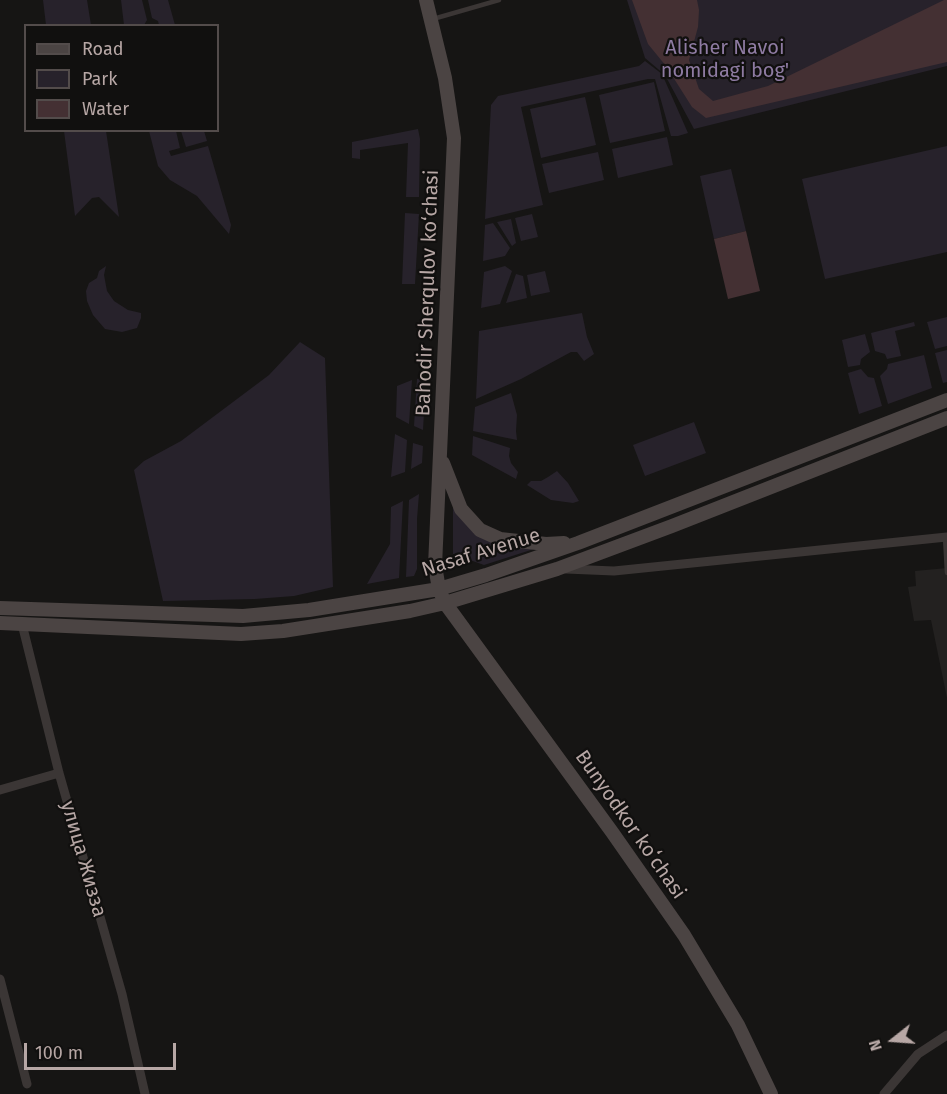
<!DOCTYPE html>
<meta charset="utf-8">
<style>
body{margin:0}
#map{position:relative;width:947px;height:1094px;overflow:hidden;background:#161514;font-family:"Fira Sans",sans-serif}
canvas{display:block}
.legend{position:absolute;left:24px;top:24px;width:195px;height:108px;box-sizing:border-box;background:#11100f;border:2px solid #534c4b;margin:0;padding:8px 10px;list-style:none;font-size:18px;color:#b7a7a5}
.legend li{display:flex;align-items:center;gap:12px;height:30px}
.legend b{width:30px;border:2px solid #534c4b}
.north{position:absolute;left:863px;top:1010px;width:60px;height:60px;-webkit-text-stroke:4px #11100f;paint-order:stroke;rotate:253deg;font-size:16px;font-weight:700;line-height:24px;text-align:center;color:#b7a7a5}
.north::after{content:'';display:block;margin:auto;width:21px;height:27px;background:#b7a7a5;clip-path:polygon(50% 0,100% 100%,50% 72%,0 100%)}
.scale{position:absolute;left:24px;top:1043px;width:152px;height:27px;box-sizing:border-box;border:3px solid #b7a7a5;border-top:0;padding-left:8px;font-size:18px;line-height:21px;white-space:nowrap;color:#b7a7a5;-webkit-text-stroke:4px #11100f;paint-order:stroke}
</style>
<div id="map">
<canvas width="947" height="1094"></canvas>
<ul class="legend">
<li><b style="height:8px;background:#4b4443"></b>Road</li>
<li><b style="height:16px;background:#27222b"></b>Park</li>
<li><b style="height:16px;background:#443033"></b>Water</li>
</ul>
<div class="north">N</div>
<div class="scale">100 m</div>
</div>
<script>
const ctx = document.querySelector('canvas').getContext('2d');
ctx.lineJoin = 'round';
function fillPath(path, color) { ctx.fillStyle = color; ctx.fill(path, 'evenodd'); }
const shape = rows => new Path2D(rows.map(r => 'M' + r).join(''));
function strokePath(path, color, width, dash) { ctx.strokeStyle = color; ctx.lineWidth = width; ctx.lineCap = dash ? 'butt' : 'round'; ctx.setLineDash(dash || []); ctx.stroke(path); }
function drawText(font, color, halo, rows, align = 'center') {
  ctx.font = font + ' "Fira Sans",sans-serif'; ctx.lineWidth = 4.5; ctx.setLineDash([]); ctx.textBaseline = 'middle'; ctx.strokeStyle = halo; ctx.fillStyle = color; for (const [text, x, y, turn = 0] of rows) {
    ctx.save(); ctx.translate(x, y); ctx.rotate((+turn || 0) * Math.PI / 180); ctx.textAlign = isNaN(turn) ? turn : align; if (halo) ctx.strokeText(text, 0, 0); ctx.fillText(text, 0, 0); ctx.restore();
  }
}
const built = shape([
 [947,568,947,698,931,620,914,621,908,587,916,586,915,571]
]);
const green = shape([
 [43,0,87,0,91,25,46,25],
 [121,0,142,0,147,20,144,25,124,25],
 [148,0,168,0,175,25,159,25,158,21,152,18],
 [627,0,947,0,947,66,694,129,665,75,645,58],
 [645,61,662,74,688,133,678,136,671,136,655,79,648,79,521,107,543,205,485,219,491,105,498,96,639,66],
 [654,82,665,131,610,143,599,95],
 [585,97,596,145,541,158,530,109],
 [418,129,420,139,419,197,406,197,408,143,360,150,360,159,352,158,352,142],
 [64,131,106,131,119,217,99,197,92,198,75,216],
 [149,131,176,131,180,148,169,151,171,156,208,146,231,225,229,234,197,196,170,180,158,166],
 [181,131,204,131,207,141,186,147],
 [667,137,673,165,618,178,612,149],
 [947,146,947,252,825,279,802,179],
 [598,152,604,180,549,193,542,164],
 [731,169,746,231,714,239,700,176],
 [405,213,419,214,415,284,402,284],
 [532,214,538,237,521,241,515,218],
 [511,219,516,243,512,246,497,222],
 [493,223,510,248,505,256,483,261,485,225],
 [106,266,104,275,107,291,114,301,128,310,141,313,141,318,137,328,122,332,105,329,93,315,87,301,86,291,89,283,97,278,99,271],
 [505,266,512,271,500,304,481,308,484,272],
 [545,271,550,292,531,296,527,275],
 [516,274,523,276,527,298,506,303],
 [582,313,587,337,594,354,584,361,577,352,571,352,521,379,476,399,479,331],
 [947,317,947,346,935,349,927,322],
 [914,322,915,326,895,331,901,356,887,359,885,354,875,351,871,333],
 [865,334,870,352,861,359,860,365,848,367,842,340],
 [300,342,325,358,333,587,294,596,255,599,163,601,134,470,144,461,181,441,269,375],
 [947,350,947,382,943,383,935,353],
 [924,355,932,388,888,404,880,376,887,369,888,364],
 [861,369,868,377,874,378,882,406,859,414,848,373],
 [426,377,426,378,423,430,414,426,417,379],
 [412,380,409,424,396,417,397,386],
 [511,393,517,415,516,431,517,440,473,431,475,407],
 [694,422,706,453,645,476,633,445],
 [395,434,407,440,405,472,391,477],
 [473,436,510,448,509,456,511,463,518,472,516,479,472,455],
 [413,443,423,446,422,463,411,469],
 [557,471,568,483,579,501,573,503,551,500,527,485,531,481,541,481,548,477],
 [419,494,417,519,417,569,414,576,406,577,409,500],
 [403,501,399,578,367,584,390,544,391,507],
 [453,503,464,520,534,549,484,565,453,554]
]);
const water = shape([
 [632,0,697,0,699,10,698,27,689,60,699,89,713,101,768,86,944,0,947,0,947,62,706,118,692,107,666,66,648,44],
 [746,231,760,291,728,299,714,239]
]);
const service = shape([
 [433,19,499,0],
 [945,537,947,573]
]);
const minor = shape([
 [566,569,614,571,947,537],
 [22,624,59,773,122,994,145,1094],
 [0,790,59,773],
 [0,979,27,1084],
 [884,1094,918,1054,947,1035]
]);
const secondary = shape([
 [426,0,445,78,454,138,435,566,439,589,445,603,456,618,612,832,684,935,738,1025,771,1094],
 [443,463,461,509,480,530,500,539,546,544,564,543],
 [0,608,243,616,309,610,439,589,486,575,578,543,947,400],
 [0,623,241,634,283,631,410,611,445,603,557,569,672,526,947,418]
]);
const parkNames = [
 ["Alisher Navoi",725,48],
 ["nomidagi bog'",725,71]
];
const streetNames = [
 ["Bahodir Sherqulov ko‘chasi",428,293,-88],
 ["Nasaf Avenue",481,553,-17],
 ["Bunyodkor koʻchasi",630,825,55],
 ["улица Жизза",83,859,74]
];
fillPath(built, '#232120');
fillPath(green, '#27222b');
fillPath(water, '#443033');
strokePath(service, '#3b3635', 4.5);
strokePath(minor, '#3b3635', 9);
strokePath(secondary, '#4b4443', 14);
drawText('20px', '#8e7ba2', '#11100f', parkNames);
drawText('20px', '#b7a7a5', '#11100f', streetNames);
</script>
